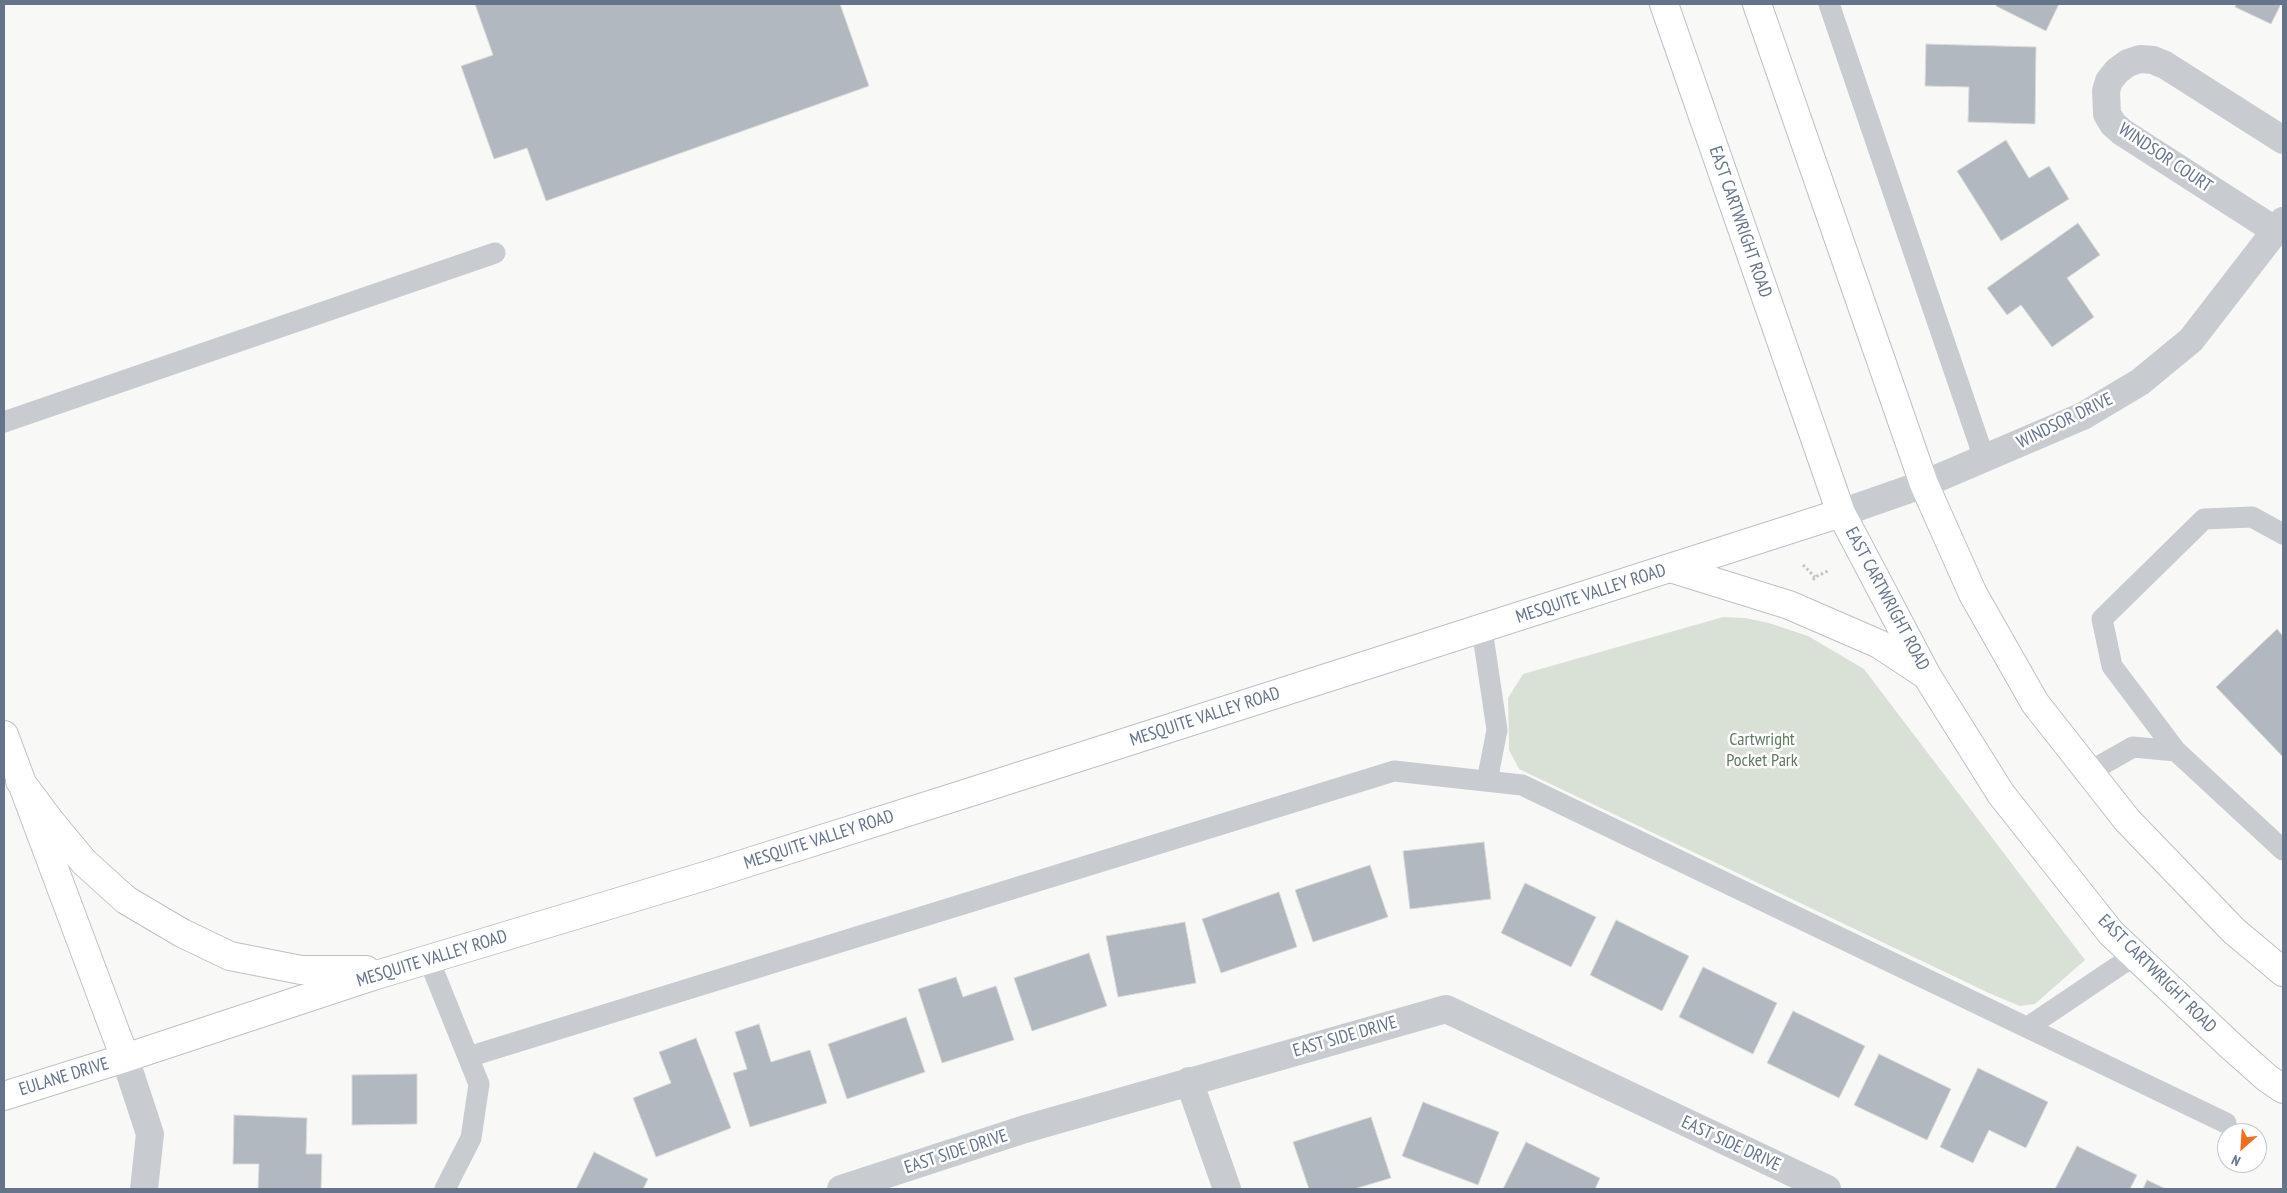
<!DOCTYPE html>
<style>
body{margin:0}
#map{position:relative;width:2287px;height:1193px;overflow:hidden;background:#f8f9f6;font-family:"PT Sans Narrow",sans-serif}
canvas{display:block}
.frame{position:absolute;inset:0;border:5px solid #65748a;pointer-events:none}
.north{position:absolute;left:2217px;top:1123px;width:50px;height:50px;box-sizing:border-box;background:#fff;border:1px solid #c1c7d0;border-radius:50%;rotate:206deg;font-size:14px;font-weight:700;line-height:20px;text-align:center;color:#65748a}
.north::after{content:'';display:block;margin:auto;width:18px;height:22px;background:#f46e1b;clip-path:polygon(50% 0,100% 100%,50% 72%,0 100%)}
</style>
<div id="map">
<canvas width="2287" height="1193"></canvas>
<div class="frame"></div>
<div class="north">N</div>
</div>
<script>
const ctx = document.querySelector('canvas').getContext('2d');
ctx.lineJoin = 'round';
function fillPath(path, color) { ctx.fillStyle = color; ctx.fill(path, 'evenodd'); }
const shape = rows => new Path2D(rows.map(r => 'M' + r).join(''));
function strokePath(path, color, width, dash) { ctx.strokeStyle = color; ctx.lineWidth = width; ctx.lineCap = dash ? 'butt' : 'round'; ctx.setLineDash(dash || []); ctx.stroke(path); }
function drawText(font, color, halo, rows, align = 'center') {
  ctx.font = font + ' "PT Sans Narrow",sans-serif'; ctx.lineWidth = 5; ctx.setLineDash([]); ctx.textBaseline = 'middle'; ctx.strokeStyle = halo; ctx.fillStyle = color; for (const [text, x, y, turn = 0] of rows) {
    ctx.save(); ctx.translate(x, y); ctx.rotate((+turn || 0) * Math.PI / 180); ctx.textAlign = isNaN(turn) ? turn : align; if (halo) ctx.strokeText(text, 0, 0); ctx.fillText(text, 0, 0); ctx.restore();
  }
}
const green = shape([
 [1723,617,1745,618,1769,623,1808,636,1864,669,2085,960,2035,1004,2020,1006,1991,994,1519,769,1509,750,1508,698,1523,674]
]);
const building = shape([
 [475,4,840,4,869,86,546,201,527,148,494,159,461,66,493,55,475,4],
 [1997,4,2059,4,2046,31,1996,6,1997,4],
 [2236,4,2281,4,2271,24,2235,7,2236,4],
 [1926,44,2036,47,2035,124,1968,122,1969,87,1925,86,1926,44],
 [2006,140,2029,178,2049,166,2069,199,2001,241,1957,171,2006,140],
 [2078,223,2100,255,2067,278,2094,317,2052,347,2021,305,2007,315,1987,288,2078,223],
 [2277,629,2283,636,2283,757,2216,687,2277,629],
 [1484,842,1491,899,1410,909,1403,851,1484,842],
 [1370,865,1388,917,1313,942,1295,890,1370,865],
 [1525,883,1596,917,1571,967,1501,933,1525,883],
 [1279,892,1297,947,1221,973,1202,919,1279,892],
 [1616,920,1689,956,1662,1011,1590,975,1616,920],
 [1185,922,1196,983,1118,997,1106,936,1185,922],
 [1089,953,1107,1006,1032,1031,1014,978,1089,953],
 [1703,967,1777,1003,1753,1054,1679,1017,1703,967],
 [956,977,963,997,996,986,1014,1040,942,1063,918,989,956,977],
 [1793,1011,1865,1046,1839,1098,1767,1063,1793,1011],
 [906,1017,925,1072,847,1099,828,1044,906,1017],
 [759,1024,771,1062,810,1050,827,1103,750,1127,733,1073,747,1069,735,1032,759,1024],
 [696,1038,731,1128,656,1157,633,1098,671,1083,659,1052,696,1038],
 [1879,1054,1951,1089,1927,1140,1854,1105,1879,1054],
 [1978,1068,2048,1102,2026,1148,1989,1130,1973,1163,1940,1147,1978,1068],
 [417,1074,417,1124,352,1125,352,1075,417,1074],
 [1423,1102,1499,1132,1478,1185,1402,1156,1423,1102],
 [234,1115,307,1118,306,1154,322,1154,321,1189,258,1189,259,1164,233,1164,234,1115],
 [1371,1117,1391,1178,1354,1189,1309,1189,1293,1142,1371,1117],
 [1526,1142,1600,1178,1595,1189,1503,1189,1526,1142],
 [2077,1146,2137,1175,2130,1189,2055,1189,2077,1146],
 [594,1152,648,1179,643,1189,576,1189,594,1152],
 [2147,1180,2166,1189,2143,1189,2147,1180]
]);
const path = shape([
 [1803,565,1815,577],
 [1813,580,1815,577,1828,571]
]);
const lane = shape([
 [1829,4,1984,458],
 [4,422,495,253],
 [1482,629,1497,730,1487,781],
 [2176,751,2112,666,2102,619,2204,519,2252,517,2283,534],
 [2089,772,2133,747,2176,751,2283,850],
 [429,960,479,1084,471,1138,445,1189],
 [2028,1027,2135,955],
 [468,1057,1394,771,1522,785,2226,1123]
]);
const street = shape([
 [2276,231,2122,132,2113,124,2107,114,2106,91,2109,81,2117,71,2128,63,2140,59,2153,60,2165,65,2283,140],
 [1841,513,1924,484,2083,416,2140,382,2191,340,2283,221],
 [125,1058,150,1134,144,1189],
 [1189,1081,1227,1189],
 [841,1189,1025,1129,1446,1009,1827,1189]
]);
const secondary = shape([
 [1664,4,1841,513,1927,676,2001,794,2111,933,2232,1047,2267,1078,2283,1089],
 [1757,4,1924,484,1973,594,2035,703,2127,820,2234,931,2283,972],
 [1670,568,1789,605,1879,644,1926,675],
 [4,735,125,1058],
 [20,781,50,821,84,862,126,900,182,933,230,956,301,970,366,970],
 [4,1096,125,1058,373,976,705,876,955,797,1841,513]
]);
const streetNames = [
 ["WINDSOR COURT",2165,158,34],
 ["EAST CARTWRIGHT ROAD",1740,222,71],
 ["WINDSOR DRIVE",2065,421,-26],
 ["MESQUITE VALLEY ROAD",1591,594,-18],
 ["EAST CARTWRIGHT ROAD",1887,599,62],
 ["MESQUITE VALLEY ROAD",1205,717,-18],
 ["MESQUITE VALLEY ROAD",819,840,-18],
 ["MESQUITE VALLEY ROAD",432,959,-17],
 ["EAST CARTWRIGHT ROAD",2157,974,45],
 ["EAST SIDE DRIVE",1345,1037,-16],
 ["EULANE DRIVE",64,1077,-17],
 ["EAST SIDE DRIVE",1731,1144,25],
 ["EAST SIDE DRIVE",956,1152,-18]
];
const parkNames = [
 ["Cartwright",1762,740],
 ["Pocket Park",1762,761]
];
fillPath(green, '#d9e1d7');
fillPath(building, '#b1b8c0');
strokePath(building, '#dadbd8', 1);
strokePath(secondary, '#bcc0c6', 30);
strokePath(path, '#c1c3c6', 3, [2.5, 2.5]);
strokePath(lane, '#c8cbd0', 21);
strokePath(street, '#c8cbd0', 28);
strokePath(secondary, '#fff', 28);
drawText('18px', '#65748a', '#fff', streetNames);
drawText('18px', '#627a61', '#fff', parkNames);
</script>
